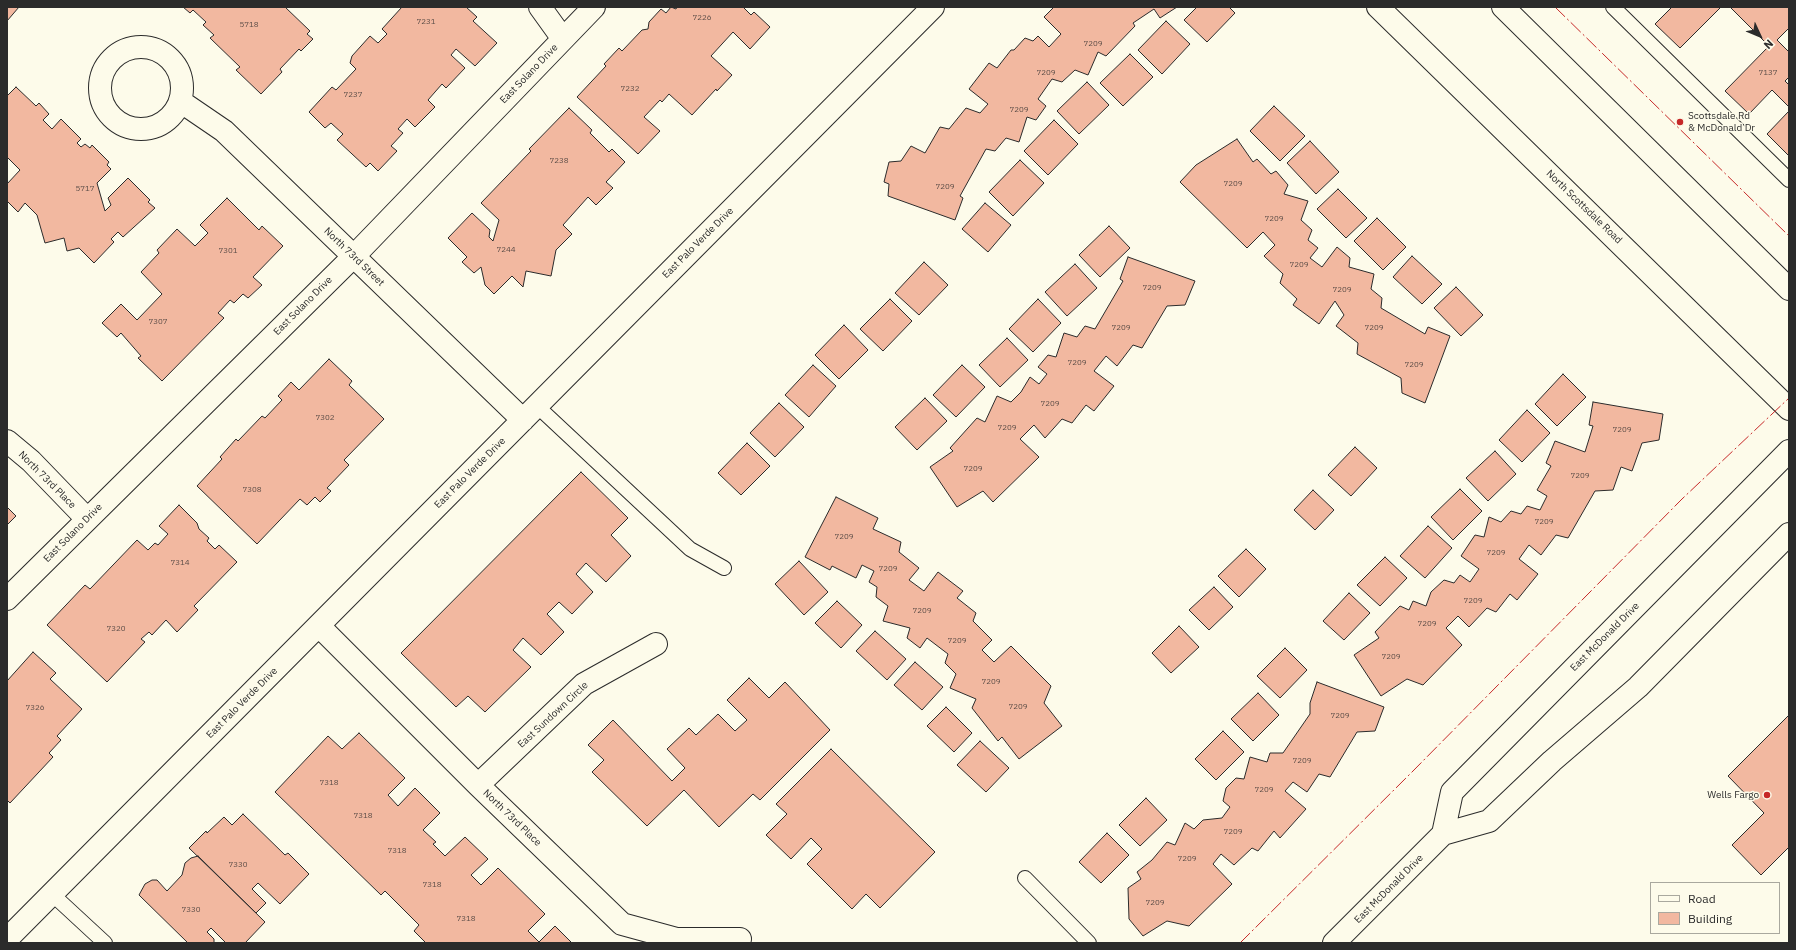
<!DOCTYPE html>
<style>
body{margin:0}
#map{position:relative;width:1796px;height:950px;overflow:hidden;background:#fdfbea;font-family:"IBM Plex Sans",sans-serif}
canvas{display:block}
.frame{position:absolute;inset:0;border:8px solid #2b2b2b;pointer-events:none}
.legend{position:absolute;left:1650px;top:882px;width:130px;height:52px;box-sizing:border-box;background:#fdfbea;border:1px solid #a9a89e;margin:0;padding:5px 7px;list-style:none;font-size:12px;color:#2b2b2b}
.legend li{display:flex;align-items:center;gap:8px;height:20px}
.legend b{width:20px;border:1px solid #a9a89e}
.north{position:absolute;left:1740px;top:16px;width:40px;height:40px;-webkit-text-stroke:3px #fdfbea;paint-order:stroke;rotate:134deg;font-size:11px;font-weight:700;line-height:16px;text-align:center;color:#2b2b2b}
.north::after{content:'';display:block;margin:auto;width:14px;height:18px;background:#2b2b2b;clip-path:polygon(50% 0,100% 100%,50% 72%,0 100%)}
</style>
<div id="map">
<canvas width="1796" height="950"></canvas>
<div class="frame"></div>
<ul class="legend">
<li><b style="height:5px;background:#fdfbea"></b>Road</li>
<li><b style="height:11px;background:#f2b8a0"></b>Building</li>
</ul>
<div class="north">N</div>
</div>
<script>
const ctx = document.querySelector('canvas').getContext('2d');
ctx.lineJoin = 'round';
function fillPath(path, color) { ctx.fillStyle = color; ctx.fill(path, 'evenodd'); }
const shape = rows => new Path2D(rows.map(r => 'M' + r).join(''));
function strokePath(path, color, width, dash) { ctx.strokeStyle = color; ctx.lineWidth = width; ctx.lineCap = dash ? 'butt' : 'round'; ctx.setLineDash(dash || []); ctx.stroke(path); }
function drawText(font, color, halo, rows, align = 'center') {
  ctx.font = font + ' "IBM Plex Sans",sans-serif'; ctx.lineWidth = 3; ctx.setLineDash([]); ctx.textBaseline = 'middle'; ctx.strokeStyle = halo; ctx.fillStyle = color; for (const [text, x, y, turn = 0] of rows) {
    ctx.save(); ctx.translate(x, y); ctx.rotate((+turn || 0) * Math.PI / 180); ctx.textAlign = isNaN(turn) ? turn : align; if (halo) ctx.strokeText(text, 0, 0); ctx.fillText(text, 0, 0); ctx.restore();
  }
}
const building = shape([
 [7,7,19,7,7,21,7,7],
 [183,7,285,7,310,31,307,34,313,39,301,51,299,49,280,69,282,72,261,94,236,70,240,67,210,38,214,35,203,25,206,22,193,10,190,13,183,7],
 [402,7,466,7,477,17,473,21,497,43,475,66,456,49,451,55,465,68,446,88,442,84,428,100,435,107,415,127,407,119,398,129,403,133,391,146,397,151,378,171,370,163,366,167,337,140,343,134,331,123,325,128,309,112,332,87,336,90,356,69,350,63,352,56,370,36,378,43,387,34,382,29,402,7],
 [671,7,676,9,677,7,743,7,751,15,754,12,770,27,750,49,733,32,711,56,732,75,717,91,716,89,692,115,669,94,662,102,660,100,644,117,660,131,638,154,577,97,606,66,604,64,619,48,622,51,642,30,648,29,649,22,661,9,666,13,671,7],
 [1054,7,1177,7,1160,18,1154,9,1133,23,1135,26,1106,56,1098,52,1088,75,1075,70,1062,82,1052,79,1038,99,1046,106,1036,120,1027,117,1019,142,1006,138,995,151,986,149,960,196,963,198,955,220,888,196,889,184,884,182,889,162,901,161,911,146,925,153,940,127,949,129,966,108,980,113,988,104,969,89,989,63,997,68,1011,50,1014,50,1025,38,1033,41,1038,36,1049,47,1061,34,1044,17,1054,7],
 [1197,7,1229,7,1235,13,1207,42,1184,20,1197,7],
 [1672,7,1721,7,1680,48,1655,24,1672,7],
 [1730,7,1789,7,1789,28,1777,40,1789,52,1789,77,1785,81,1789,85,1789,107,1772,90,1749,114,1725,91,1769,46,1730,7],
 [1166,21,1190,44,1162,74,1138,50,1166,21],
 [1130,54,1153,77,1123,106,1100,83,1130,54],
 [1087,82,1109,105,1079,134,1057,111,1087,82],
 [16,87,36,106,39,103,49,114,43,120,52,129,61,119,81,139,77,143,81,147,85,144,90,148,92,145,109,162,107,165,111,169,97,183,105,211,111,205,108,198,128,178,150,200,148,202,155,208,123,237,118,232,111,239,114,242,94,263,79,248,67,251,64,238,45,243,37,215,25,203,18,212,7,201,7,184,20,170,7,157,7,96,16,87],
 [1274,106,1305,136,1280,161,1250,131,1274,106],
 [569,108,592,130,590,133,609,152,612,149,625,162,606,182,613,188,596,205,588,197,563,225,572,234,556,250,551,276,526,271,523,287,512,276,494,294,485,285,481,267,474,273,462,262,467,257,448,238,472,213,490,230,489,237,493,241,499,220,481,203,531,151,529,149,569,108],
 [1789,111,1789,156,1767,134,1789,111],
 [1054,120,1078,144,1048,175,1024,151,1054,120],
 [1237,139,1253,162,1257,159,1271,174,1276,171,1288,185,1284,194,1308,201,1301,220,1312,230,1308,240,1318,248,1310,258,1322,267,1337,247,1350,258,1349,267,1374,274,1371,289,1382,298,1381,308,1425,334,1428,327,1450,336,1425,403,1402,393,1401,378,1357,354,1358,343,1336,326,1344,315,1335,301,1319,324,1293,305,1297,299,1280,283,1283,274,1264,256,1275,245,1263,232,1247,248,1180,182,1196,165,1237,139],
 [1310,141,1339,172,1316,194,1287,163,1310,141],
 [1020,160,1044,183,1013,216,989,192,1020,160],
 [1338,189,1367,218,1346,238,1317,209,1338,189],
 [227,198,259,230,262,226,283,246,253,277,262,285,248,298,243,294,234,303,230,300,218,313,224,318,162,381,138,358,141,356,121,333,117,337,102,323,121,304,137,320,162,294,141,272,159,253,157,250,177,229,195,246,208,233,200,225,227,198],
 [985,203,1011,225,988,252,962,229,985,203],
 [1377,218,1406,247,1383,270,1354,241,1377,218],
 [1109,226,1130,248,1100,277,1079,255,1109,226],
 [1412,256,1442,284,1422,304,1393,277,1412,256],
 [1128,257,1195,281,1185,305,1167,306,1142,348,1133,345,1117,366,1106,356,1094,371,1114,386,1094,411,1086,405,1072,423,1062,419,1045,438,1034,425,1020,439,1039,457,993,502,983,491,957,507,930,467,953,451,950,448,977,418,985,422,997,396,1011,402,1021,392,1030,377,1039,384,1047,374,1038,367,1048,355,1056,357,1064,333,1077,337,1085,326,1095,329,1123,281,1120,279,1128,257],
 [924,262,948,285,919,315,895,293,924,262],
 [1075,264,1097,288,1067,316,1045,292,1075,264],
 [1456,287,1483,315,1461,336,1434,308,1456,287],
 [890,299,912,321,883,351,860,329,890,299],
 [1038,299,1061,323,1033,352,1009,329,1038,299],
 [844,325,868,350,839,379,815,355,844,325],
 [1007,338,1028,360,1000,387,979,365,1007,338],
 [329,359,352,381,349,385,384,419,344,460,349,465,327,488,331,491,320,502,315,497,307,505,300,499,257,544,197,486,222,459,220,457,236,439,238,441,262,416,265,418,282,400,278,396,291,382,299,390,329,359],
 [813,365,836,386,809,417,785,395,813,365],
 [962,365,985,387,956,417,933,395,962,365],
 [1563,374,1586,397,1557,426,1535,404,1563,374],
 [925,398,947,421,917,450,895,427,925,398],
 [1593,402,1663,414,1659,440,1642,443,1632,471,1621,467,1613,490,1595,491,1568,538,1556,535,1541,555,1529,545,1519,559,1538,574,1517,600,1510,594,1496,612,1487,608,1469,627,1458,616,1446,628,1462,645,1423,685,1407,679,1381,696,1354,655,1379,638,1375,632,1400,606,1409,610,1413,601,1426,606,1431,592,1444,580,1454,583,1460,575,1470,582,1479,569,1461,556,1475,535,1484,537,1489,517,1501,522,1511,511,1521,514,1527,506,1540,510,1547,496,1537,490,1551,466,1546,463,1555,441,1585,452,1593,426,1589,425,1593,402],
 [779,403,804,427,775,457,750,433,779,403],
 [1527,410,1550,433,1522,462,1499,440,1527,410],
 [747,443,770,466,741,495,718,473,747,443],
 [1355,447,1377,468,1351,496,1328,475,1355,447],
 [1495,451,1516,474,1488,501,1466,478,1495,451],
 [581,472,628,518,611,535,631,556,606,582,586,563,576,574,593,592,572,614,559,602,547,614,564,632,541,655,523,638,513,650,531,667,485,712,468,696,456,707,401,653,581,472],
 [1460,489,1482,511,1453,540,1431,517,1460,489],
 [1313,490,1334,510,1315,530,1294,510,1313,490],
 [836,497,878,518,873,529,901,542,899,552,919,568,909,580,924,591,938,572,963,591,957,598,976,613,973,621,992,640,982,650,994,662,1011,646,1051,686,1044,703,1062,726,1019,759,1002,737,998,741,972,708,976,699,950,688,956,674,945,663,948,654,927,638,920,648,907,638,910,628,883,621,888,606,876,597,877,587,869,582,874,571,862,565,856,578,832,566,830,570,805,557,836,497],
 [179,505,197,523,199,529,209,538,207,541,215,549,219,545,237,562,194,606,198,610,177,632,166,620,152,635,149,632,141,639,145,642,107,682,47,625,85,585,90,589,137,540,148,550,155,543,158,545,168,534,159,526,179,505],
 [7,507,16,516,7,525,7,507],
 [1428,526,1452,548,1425,578,1400,556,1428,526],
 [1246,549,1266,569,1239,597,1218,576,1246,549],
 [1385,557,1407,578,1380,606,1357,585,1385,557],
 [799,561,828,592,804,615,775,584,799,561],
 [1214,587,1233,607,1209,630,1189,610,1214,587],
 [1349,593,1370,613,1344,640,1323,621,1349,593],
 [837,601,862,625,841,648,815,623,837,601],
 [1179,626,1199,647,1171,673,1152,653,1179,626],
 [875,631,906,659,887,680,856,651,875,631],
 [1285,648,1307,670,1280,698,1257,676,1285,648],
 [33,652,56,673,50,679,82,709,57,736,61,740,49,753,53,757,10,803,7,800,7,681,33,652],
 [915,662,943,687,922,710,894,685,915,662],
 [749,678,769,698,785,682,830,730,760,800,753,794,719,827,684,790,647,826,592,772,604,760,588,745,613,720,672,781,685,768,667,749,689,728,696,735,718,714,735,731,747,720,727,700,749,678],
 [1317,682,1384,707,1375,731,1357,732,1330,777,1319,774,1307,792,1293,782,1285,791,1306,809,1280,838,1274,831,1258,851,1252,848,1234,865,1221,854,1213,864,1232,884,1189,926,1167,921,1143,936,1129,919,1128,888,1141,879,1137,872,1152,860,1167,842,1175,845,1185,823,1194,829,1203,820,1222,818,1230,807,1223,801,1226,788,1236,778,1244,779,1250,757,1267,762,1270,753,1283,753,1310,714,1310,703,1317,682],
 [1258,693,1279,715,1253,741,1231,719,1258,693],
 [946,707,972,733,954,752,927,726,946,707],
 [1789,715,1789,847,1761,875,1732,845,1764,813,1728,776,1789,715],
 [1223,731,1244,752,1216,780,1195,759,1223,731],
 [359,733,405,778,388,795,398,806,415,788,440,813,423,830,436,842,433,844,445,856,465,837,488,859,471,875,481,885,498,868,545,914,528,931,539,942,555,926,572,943,426,943,414,931,419,925,385,891,381,895,275,792,328,736,342,749,359,733],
 [980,741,1009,768,986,792,957,765,980,741],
 [831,749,935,852,880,908,866,894,852,909,807,864,822,849,811,838,791,859,766,835,787,814,776,804,831,749],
 [1146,798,1167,820,1140,846,1119,825,1146,798],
 [243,814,285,855,288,853,309,874,280,904,258,883,252,889,266,903,256,913,189,848,206,831,207,833,224,817,232,825,243,814],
 [1107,833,1129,855,1101,883,1079,862,1107,833],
 [198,856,265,922,245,943,226,943,211,928,207,932,214,939,214,943,188,943,139,895,145,884,152,880,157,880,167,891,182,875,185,863,191,858,198,856]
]);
const service = shape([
 [1613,7,1789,180],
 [537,406,690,549,724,568],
 [1025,878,1089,943],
 [52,894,105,943]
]);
const minor = shape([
 [540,7,563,39],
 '100 88a41 41 0 1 1 82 0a41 41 0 1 1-82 0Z',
 [180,101,224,131,523,420],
 [7,441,31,461,87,519],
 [7,599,354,256,594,7],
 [319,626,478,785,622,924,677,939,740,939],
 [478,785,584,684,656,644],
 [7,939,933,7]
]);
const secondary = shape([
 [1443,834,1452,792,1789,451],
 [1334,943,1443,834,1489,821,1552,761,1638,687,1789,534]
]);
const primary = shape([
 [1378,7,1789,409],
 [1503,7,1789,289]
]);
const power = shape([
 [1555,7,1789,236],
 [1240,943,1412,772,1682,499,1789,398]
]);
const markers = [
 [1680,122,4,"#c62828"],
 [1767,795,4,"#c62828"]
];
const numberNames = [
 ["7226",702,18],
 ["7231",426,22],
 ["5718",249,25],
 ["7209",1093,44],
 ["7209",1046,73],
 ["7137",1768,73],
 ["7232",630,89],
 ["7237",353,95],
 ["7209",1019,110],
 ["7238",559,161],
 ["7209",1233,184],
 ["7209",945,187],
 ["5717",85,189],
 ["7209",1274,219],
 ["7244",506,250],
 ["7301",228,251],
 ["7209",1299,265],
 ["7209",1152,288],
 ["7209",1342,290],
 ["7307",158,322],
 ["7209",1121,328],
 ["7209",1374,328],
 ["7209",1077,363],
 ["7209",1414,365],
 ["7209",1050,404],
 ["7302",325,418],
 ["7209",1007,428],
 ["7209",1622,430],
 ["7209",973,469],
 ["7209",1580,476],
 ["7308",252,490],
 ["7209",1544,522],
 ["7209",844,537],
 ["7209",1496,553],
 ["7314",180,563],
 ["7209",888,569],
 ["7209",1473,601],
 ["7209",922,611],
 ["7209",1427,624],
 ["7320",116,629],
 ["7209",957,641],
 ["7209",1391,657],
 ["7209",991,682],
 ["7209",1018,707],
 ["7326",35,708],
 ["7209",1340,716],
 ["7209",1302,761],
 ["7318",329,783],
 ["7209",1264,790],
 ["7318",363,816],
 ["7209",1233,832],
 ["7318",397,851],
 ["7209",1187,859],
 ["7330",238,865],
 ["7318",432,885],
 ["7209",1155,903],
 ["7330",191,910],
 ["7318",466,919]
];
const streetNames = [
 ["East Solano Drive",529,74,-46],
 ["North Scottsdale Road",1584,207,44],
 ["East Palo Verde Drive",698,243,-45],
 ["North 73rd Street",354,257,44],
 ["East Solano Drive",303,306,-45],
 ["East Palo Verde Drive",470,473,-45],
 ["North 73rd Place",47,480,45],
 ["East Solano Drive",73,533,-45],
 ["East McDonald Drive",1605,637,-45],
 ["East Palo Verde Drive",242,703,-45],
 ["East Sundown Circle",553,715,-43],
 ["North 73rd Place",512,818,44],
 ["East McDonald Drive",1389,889,-45]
];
const poiNames = [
 ["Scottsdale Rd",1688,116],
 ["& McDonald Dr",1688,128],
 ["Wells Fargo",1759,795,"right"]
];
fillPath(building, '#f2b8a0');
strokePath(building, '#2b2b2b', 1);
strokePath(service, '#2b2b2b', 16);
strokePath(minor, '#2b2b2b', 24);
strokePath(secondary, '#2b2b2b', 24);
strokePath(primary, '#2b2b2b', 24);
strokePath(service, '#fdfbea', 14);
strokePath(minor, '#fdfbea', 22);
strokePath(secondary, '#fdfbea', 22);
strokePath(primary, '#fdfbea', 22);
strokePath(power, '#c62828', 1, [14, 3, 2, 3]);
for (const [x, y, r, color] of markers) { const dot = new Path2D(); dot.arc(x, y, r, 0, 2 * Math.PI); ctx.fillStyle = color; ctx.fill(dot); strokePath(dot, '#fdfbea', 1.5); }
drawText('8px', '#5d4e48', null, numberNames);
drawText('10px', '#2b2b2b', '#fdfbea', streetNames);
drawText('10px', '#2b2b2b', '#fdfbea', poiNames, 'left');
</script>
